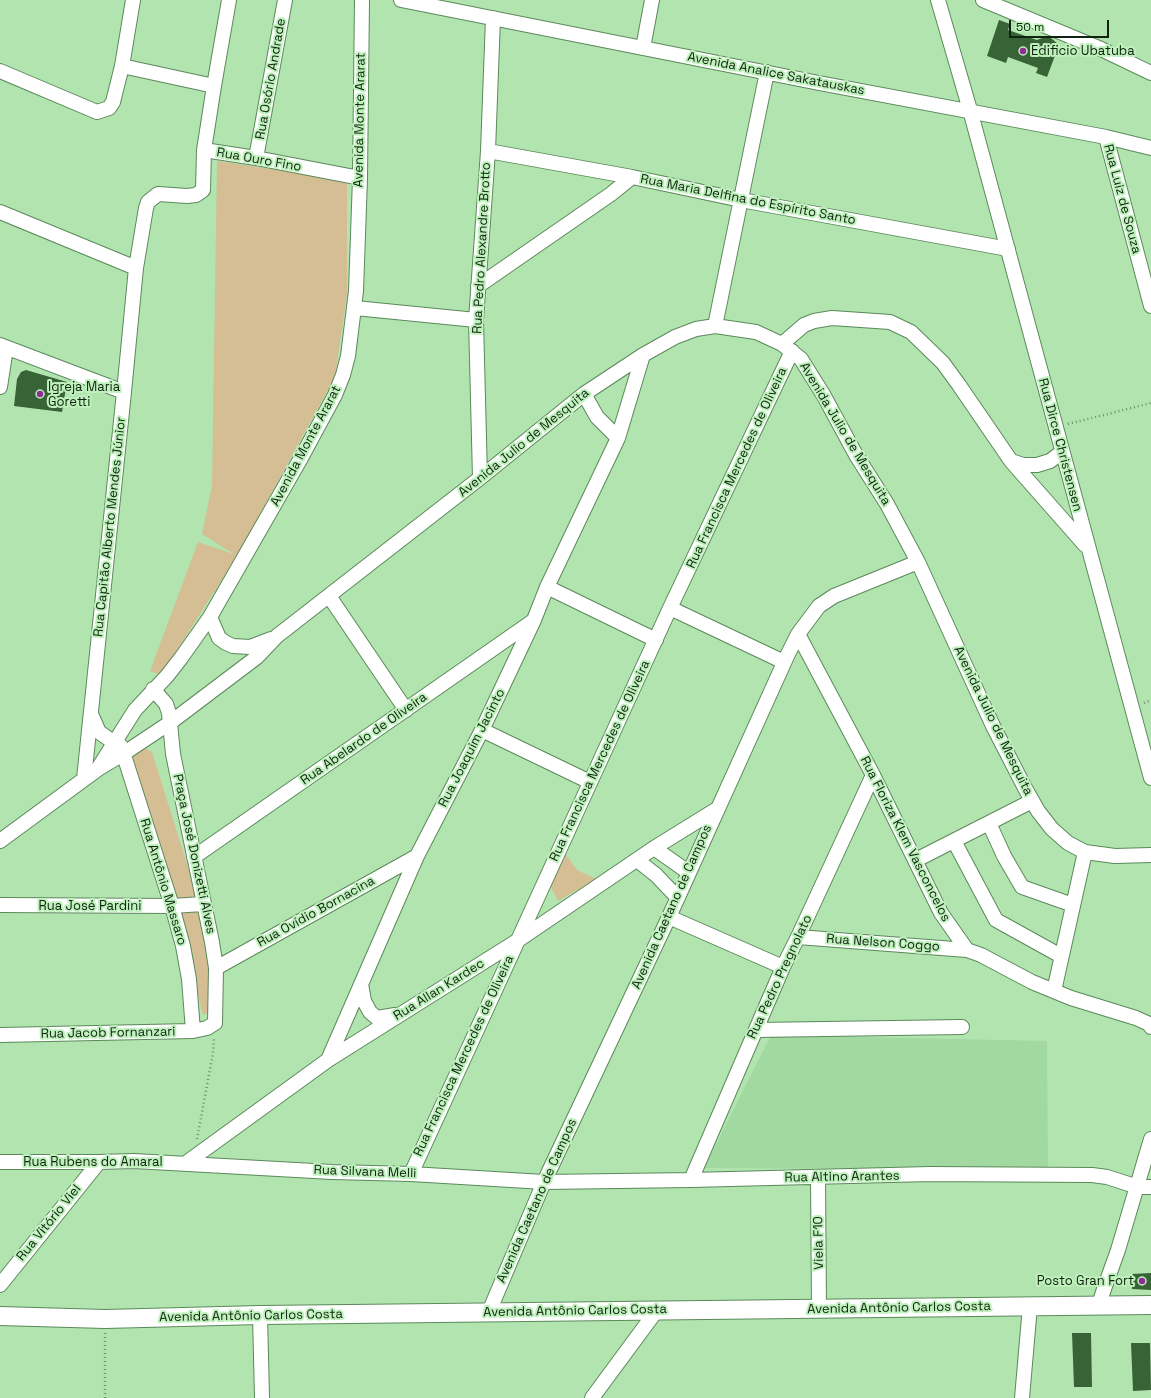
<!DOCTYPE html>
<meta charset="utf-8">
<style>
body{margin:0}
#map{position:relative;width:1151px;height:1398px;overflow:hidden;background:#b2e4b0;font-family:"Space Grotesk",sans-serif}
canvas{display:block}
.scale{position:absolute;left:1009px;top:20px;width:100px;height:18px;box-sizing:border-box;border:2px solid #102310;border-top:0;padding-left:5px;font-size:12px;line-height:14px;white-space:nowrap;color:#102310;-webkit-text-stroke:3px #bff1bd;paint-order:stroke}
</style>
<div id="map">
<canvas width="1151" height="1398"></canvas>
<div class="scale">50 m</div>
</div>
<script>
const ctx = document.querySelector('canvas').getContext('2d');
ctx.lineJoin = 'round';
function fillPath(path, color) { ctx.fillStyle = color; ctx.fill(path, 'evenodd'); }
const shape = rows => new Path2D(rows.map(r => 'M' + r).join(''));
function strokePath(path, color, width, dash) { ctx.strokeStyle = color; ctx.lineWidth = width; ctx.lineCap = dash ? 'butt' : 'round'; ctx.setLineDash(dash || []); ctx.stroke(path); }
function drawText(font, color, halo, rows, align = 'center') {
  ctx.font = font + ' "Space Grotesk",sans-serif'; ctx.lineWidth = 4; ctx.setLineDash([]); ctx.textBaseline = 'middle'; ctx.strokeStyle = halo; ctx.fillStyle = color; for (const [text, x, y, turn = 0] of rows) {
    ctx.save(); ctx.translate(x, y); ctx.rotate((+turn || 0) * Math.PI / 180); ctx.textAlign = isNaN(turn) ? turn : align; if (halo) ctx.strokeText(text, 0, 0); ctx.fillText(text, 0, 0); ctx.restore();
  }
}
const built = shape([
 [771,1035,1047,1041,1048,1170,704,1168]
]);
const green = shape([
 [217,161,347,180,347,294,335,377,237,556,161,675,150,671,198,542,234,554,202,534,212,485],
 [138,749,147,749,152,752,187,864,199,908,211,970,208,1013,203,1015,177,912,128,760],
 [564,852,577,870,596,879,558,901,551,887]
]);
const building = shape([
 [999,20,1010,24,1008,30,1037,40,1047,36,1051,38,1059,45,1047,77,1036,73,1038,68,1008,57,1006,63,987,56],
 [26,370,67,382,62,412,14,406,17,379,21,372],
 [1151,1273,1151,1290,1132,1289,1132,1274],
 [1072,1333,1091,1333,1092,1387,1074,1387],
 [1131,1343,1150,1343,1151,1390,1133,1391]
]);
const path = shape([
 [1068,424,1151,403],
 [1144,703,1151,700],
 [197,1139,213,1053,214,1038],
 [105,1333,105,1398]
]);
const minor = shape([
 [401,0,819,83,1106,137,1151,148],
 [938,0,970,110,1151,778],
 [983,0,1101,49,1151,73],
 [643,48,652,0],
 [122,66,214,86],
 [0,71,97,112,109,108,113,102,122,66,133,0],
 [1106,137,1151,306],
 [204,150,256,158,360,178],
 [488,151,632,177,741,200,1008,249],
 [256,158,285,0],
 [0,212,136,268],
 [478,286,611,194,632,177],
 [355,308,476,320],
 [715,326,767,72],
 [782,344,804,325,814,321,832,318,890,322,911,332,943,363,959,385,1011,461,1085,545],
 [0,345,124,392],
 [0,387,6,348],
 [584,394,597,417,618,438],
 [1011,461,1023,465,1037,465,1050,461,1062,452],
 [480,478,476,320,488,151,493,18],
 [547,587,656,640],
 [329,596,406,710],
 [670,608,784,662],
 [210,617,219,638,226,643,233,646,250,647,271,639],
 [798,634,873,775,941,913,967,950,981,955,1032,982,1071,998,1136,1018,1149,1024,1151,1027],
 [91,714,99,732,113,742],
 [482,730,590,782],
 [121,746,172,906,183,946,189,979,193,1031],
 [99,767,135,710,167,676,181,658,210,617,301,458,335,395,343,375,348,356,356,291,360,178,362,0],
 [84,779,124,392,136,268,146,208,148,202,158,194,187,196,196,195,203,190,204,150,214,86,229,0],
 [989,823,1004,856,1022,887,1073,905],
 [0,841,98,769,123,754,171,722,257,657,277,636,480,478,584,394,643,355,675,337,696,329,715,326,756,332,782,344,801,359,824,396,856,455,887,504,918,562,993,726,1025,788,1038,811,1052,829,1068,843,1085,852,1115,856,1151,855],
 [954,841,996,920,1061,956],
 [654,848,688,872],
 [194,857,533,621],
 [637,860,656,875,677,897],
 [916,860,1032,801],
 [0,905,172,906,203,904],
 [669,917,783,967],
 [798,937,967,950],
 [216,968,417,856],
 [361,984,364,1001,370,1012,377,1018,395,1015],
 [1054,991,1085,852],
 [756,1030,962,1027],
 [0,1035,193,1031,207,1028,215,1023,216,968,212,942,173,754,169,713,166,704,153,689],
 [328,1060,417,856,482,730,534,620,547,587,618,438,643,355],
 [0,1162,99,1162,134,1161,332,1172,411,1174,544,1182,691,1180,930,1174,1092,1175,1107,1177,1138,1187,1151,1187],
 [186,1163,328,1060,517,941,654,848,717,809],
 [411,1174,670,608,792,351],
 [818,1177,819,1309],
 [691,1180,783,967,798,937,873,775],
 [0,1285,99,1162],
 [1099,1305,1104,1289,1118,1250,1151,1139],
 [489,1312,544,1182,669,917,788,654,798,634,819,606,834,596,918,562],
 [260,1315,262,1398],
 [592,1398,657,1310],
 [1022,1398,1030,1306]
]);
const major = shape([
 [0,1316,105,1319,260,1315,1151,1305]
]);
const markers = [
 [1023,51,4,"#8d2d96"],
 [40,394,4,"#8d2d96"],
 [1142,1281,4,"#8d2d96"]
];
const poiNames = [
 ["Edificio Ubatuba",1031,51],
 ["Igreja Maria",48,387],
 ["Goretti",48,402],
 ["Posto Gran Fort",1134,1281,"right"]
];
const streetNames = [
 ["Avenida Analice Sakatauskas",776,74,11],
 ["Rua Osório Andrade",271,79,-80],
 ["Avenida Monte Ararat",360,120,-89],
 ["Rua Ouro Fino",259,160,10],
 ["Rua Luiz de Souza",1122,199,75],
 ["Rua Maria Delfina do Espírito Santo",748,200,11],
 ["Rua Pedro Alexandre Brotto",482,248,-87],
 ["Avenida Julio de Mesquita",845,434,59],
 ["Avenida Julio de Mesquita",524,443,-39],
 ["Rua Dirce Christensen",1060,445,75],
 ["Avenida Monte Ararat",306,446,-62],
 ["Rua Francisca Mercedes de Oliveira",737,468,-65],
 ["Rua Capitão Alberto Mendes Júnior",110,527,-84],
 ["Avenida Julio de Mesquita",993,721,64],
 ["Rua Abelardo de Oliveira",364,739,-35],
 ["Rua Joaquim Jacinto",472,748,-63],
 ["Rua Francisca Mercedes de Oliveira",600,761,-65],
 ["Rua Floriza Klem Vasconcelos",905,839,63],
 ["Praça José Donizetti Alves",194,854,78],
 ["Rua Antônio Massaro",163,882,73],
 ["Rua José Pardini",90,906],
 ["Avenida Caetano de Campos",672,907,-66],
 ["Rua Ovídio Bornacina",316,912,-29],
 ["Rua Nelson Coggo",883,943,4],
 ["Rua Pedro Pregnolato",780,977,-65],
 ["Rua Allan Kardec",439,990,-32],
 ["Rua Jacob Fornanzari",108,1033,-1],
 ["Rua Francisca Mercedes de Oliveira",464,1056,-65],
 ["Rua Rubens do Amaral",93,1162],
 ["Rua Silvana Melli",365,1172,2],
 ["Rua Altino Arantes",842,1177,-1],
 ["Avenida Caetano de Campos",537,1201,-66],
 ["Rua Vitório Viel",49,1223,-51],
 ["Viela F10",819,1243,-91],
 ["Avenida Antônio Carlos Costa",899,1308,-1],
 ["Avenida Antônio Carlos Costa",575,1311,-1],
 ["Avenida Antônio Carlos Costa",251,1316,-1]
];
fillPath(built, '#a2d9a0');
fillPath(green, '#d5be93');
fillPath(building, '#376336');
strokePath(minor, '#5b895a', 16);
strokePath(major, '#5b895a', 20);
strokePath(path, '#6c916b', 2.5, [1, 3]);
strokePath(minor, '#fff', 14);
strokePath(major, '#fff', 18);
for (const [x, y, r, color] of markers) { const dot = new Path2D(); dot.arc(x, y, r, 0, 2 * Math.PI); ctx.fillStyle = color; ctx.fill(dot); strokePath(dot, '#bff1bd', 1.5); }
drawText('13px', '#102310', '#bff1bd', poiNames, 'left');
drawText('13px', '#102310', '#bff1bd', streetNames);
</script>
